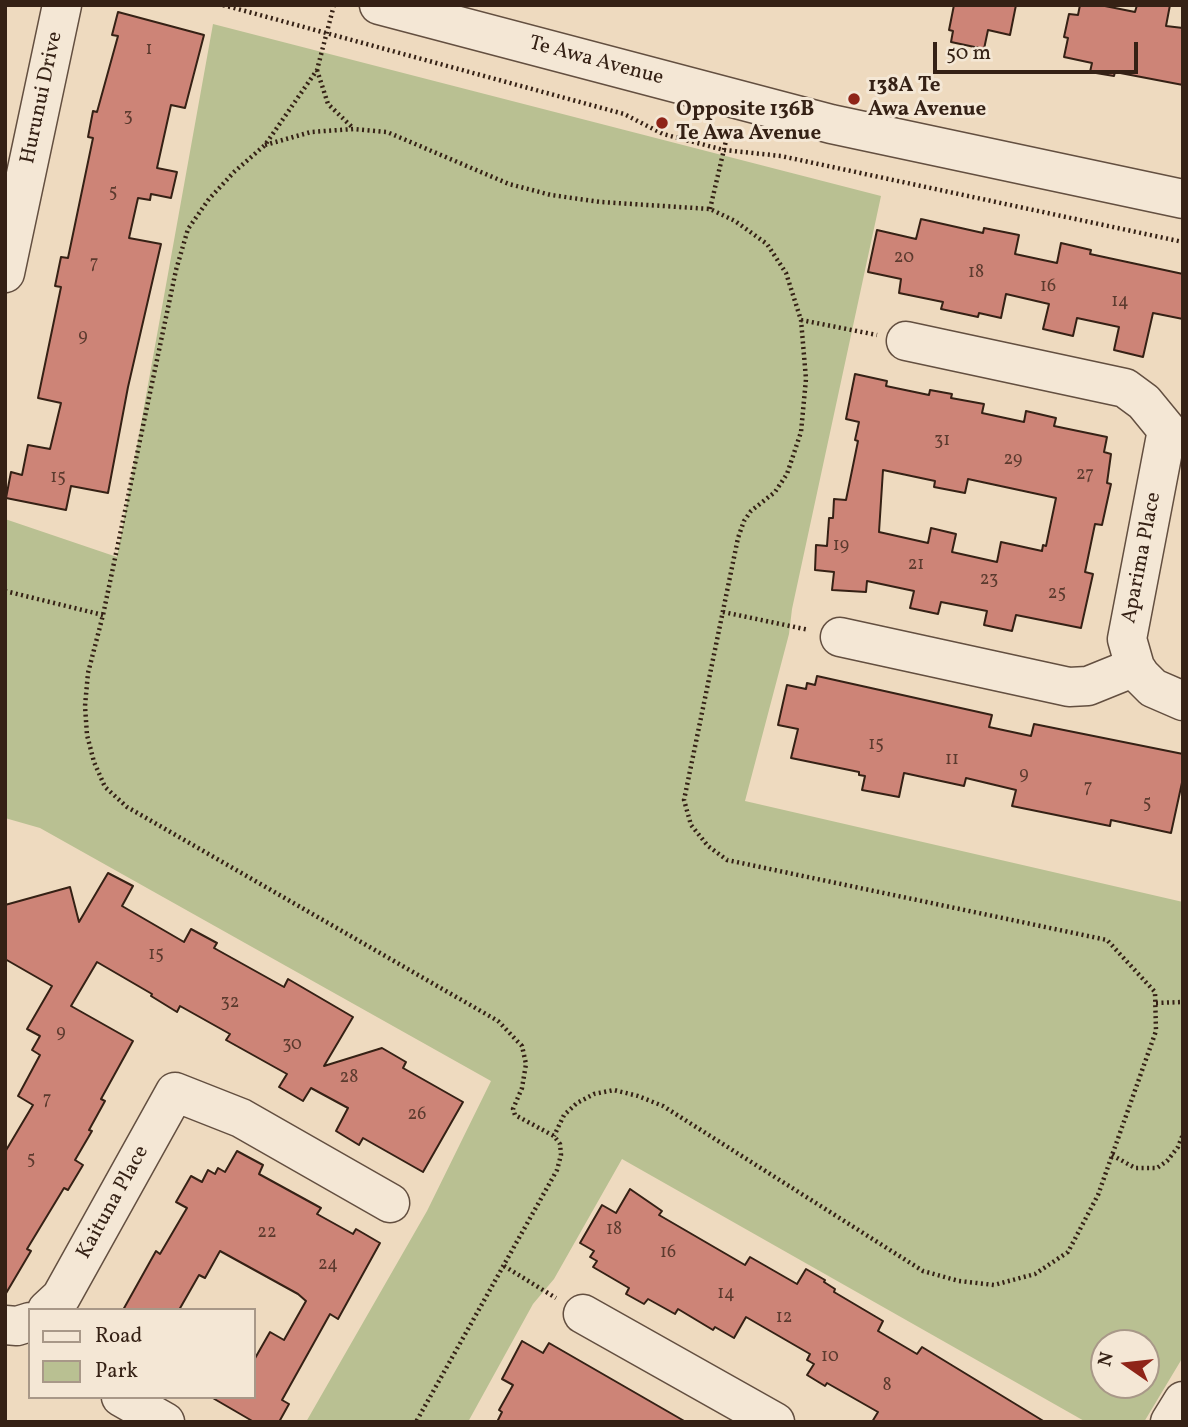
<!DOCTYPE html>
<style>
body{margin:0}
#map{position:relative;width:1188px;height:1427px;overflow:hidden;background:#eedabf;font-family:Vollkorn,serif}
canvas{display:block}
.frame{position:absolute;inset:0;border:7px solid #352115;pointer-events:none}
.legend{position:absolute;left:28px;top:1308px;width:228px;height:91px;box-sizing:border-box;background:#f4e7d5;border:2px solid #a89888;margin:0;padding:9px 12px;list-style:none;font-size:21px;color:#352115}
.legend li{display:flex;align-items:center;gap:14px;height:35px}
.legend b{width:35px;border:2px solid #a89888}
.north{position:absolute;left:1090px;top:1329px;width:70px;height:70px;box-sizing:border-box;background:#f4e7d5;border:2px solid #a89888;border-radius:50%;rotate:284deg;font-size:19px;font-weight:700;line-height:28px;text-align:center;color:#352115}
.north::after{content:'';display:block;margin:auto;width:24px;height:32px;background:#8f2418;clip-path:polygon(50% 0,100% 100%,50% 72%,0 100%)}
.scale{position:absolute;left:933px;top:42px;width:205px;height:32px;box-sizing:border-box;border:4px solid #352115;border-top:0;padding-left:9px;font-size:21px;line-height:24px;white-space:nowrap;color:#352115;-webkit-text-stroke:5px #f4e7d5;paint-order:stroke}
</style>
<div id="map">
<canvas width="1188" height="1427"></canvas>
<div class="frame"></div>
<ul class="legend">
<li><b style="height:9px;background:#f4e7d5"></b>Road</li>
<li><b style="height:19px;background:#b9c092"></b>Park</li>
</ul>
<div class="north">N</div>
<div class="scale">50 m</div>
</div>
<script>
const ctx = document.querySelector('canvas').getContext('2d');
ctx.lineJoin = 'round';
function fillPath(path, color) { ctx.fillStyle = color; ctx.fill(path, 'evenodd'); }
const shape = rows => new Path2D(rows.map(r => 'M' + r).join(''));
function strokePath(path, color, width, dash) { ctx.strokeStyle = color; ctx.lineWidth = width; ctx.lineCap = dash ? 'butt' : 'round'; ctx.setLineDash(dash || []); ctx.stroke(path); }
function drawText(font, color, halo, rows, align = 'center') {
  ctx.font = font + ' Vollkorn,serif'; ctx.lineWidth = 6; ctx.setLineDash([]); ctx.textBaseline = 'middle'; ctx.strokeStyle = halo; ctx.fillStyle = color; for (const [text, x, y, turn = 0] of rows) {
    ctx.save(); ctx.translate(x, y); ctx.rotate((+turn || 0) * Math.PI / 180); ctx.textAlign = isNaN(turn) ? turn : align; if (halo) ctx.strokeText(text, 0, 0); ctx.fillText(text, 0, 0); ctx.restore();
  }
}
const green = shape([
 [213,24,881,196,792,609,789,634,745,801,1183,902,1183,1357,1144,1422,1086,1422,622,1159,554,1279,533,1304,468,1422,306,1422,427,1211,491,1081,40,828,5,818,5,519,117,557],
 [1146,1343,1146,1385,1104,1385,1104,1343]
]);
const building = shape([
 [954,5,1016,5,1010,35,988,30,984,49,951,42,953,31,949,30,954,5],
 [1080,5,1100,5,1135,12,1137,5,1170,5,1166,26,1183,28,1183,85,1115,72,1114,76,1090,72,1092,63,1064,57,1068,38,1064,37,1069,14,1078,15,1080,5],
 [118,12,204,35,185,108,171,105,157,168,177,172,171,198,151,194,150,200,138,198,129,238,161,244,128,387,108,493,71,486,66,510,6,498,11,472,22,475,28,445,50,449,61,403,38,398,61,287,55,286,61,257,68,258,93,138,88,137,93,111,97,112,118,36,112,35,118,12],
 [921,219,983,233,984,228,1019,235,1015,254,1057,263,1061,243,1091,250,1090,254,1183,274,1183,319,1153,313,1143,357,1114,350,1119,327,1077,318,1073,336,1043,329,1049,304,1006,294,1001,318,979,313,978,317,941,309,943,302,899,293,901,279,868,272,877,230,916,239,921,219],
 [855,374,887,381,886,386,929,395,930,390,952,394,951,398,984,404,982,413,1024,422,1026,411,1056,418,1054,426,1107,437,1104,452,1111,454,1107,483,1111,484,1102,525,1095,524,1085,572,1093,574,1081,628,1016,615,1012,631,984,625,987,611,941,602,938,614,910,608,914,591,867,581,866,592,832,590,834,572,815,570,816,545,827,546,829,518,833,518,834,499,846,500,858,441,855,440,859,422,846,419,855,374],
 [883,470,935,481,934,487,965,493,968,479,1056,498,1046,546,1043,545,1042,551,1001,542,997,562,952,552,956,534,931,528,928,543,879,532,883,470],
 [817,676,992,715,989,727,1031,736,1034,724,1183,754,1183,778,1171,833,1111,820,1110,826,1012,806,1016,790,966,778,964,786,904,773,899,797,862,790,865,776,859,775,859,772,791,758,798,729,778,725,787,685,806,689,807,683,815,685,817,676],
 [108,873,133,886,122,906,184,942,191,929,217,943,214,948,284,987,288,979,353,1017,324,1066,382,1048,406,1062,403,1068,463,1102,423,1172,363,1138,359,1145,336,1131,348,1108,311,1088,303,1101,279,1087,287,1074,226,1040,230,1034,180,1006,177,1012,151,996,152,994,97,962,71,1006,133,1041,101,1099,105,1101,89,1130,92,1131,75,1160,83,1165,68,1190,64,1188,27,1249,31,1251,5,1295,5,1152,33,1105,18,1096,40,1055,32,1050,40,1036,27,1029,52,986,5,959,5,905,70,887,79,922,108,873],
 [237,1151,263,1165,259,1174,321,1208,317,1214,353,1234,356,1229,380,1243,338,1319,330,1314,282,1400,289,1404,279,1422,254,1422,211,1397,254,1397,254,1360,270,1332,284,1340,306,1301,298,1294,220,1251,205,1278,199,1275,179,1310,123,1310,156,1251,160,1254,187,1208,176,1202,191,1176,202,1182,208,1170,215,1174,218,1168,225,1172,237,1151],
 [630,1189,662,1211,659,1215,745,1265,750,1257,797,1284,806,1269,825,1280,824,1282,835,1289,834,1292,883,1321,878,1331,917,1354,922,1347,1045,1422,872,1422,878,1412,827,1383,825,1386,807,1375,814,1364,807,1360,810,1354,746,1317,734,1338,715,1327,713,1330,678,1309,675,1314,648,1299,644,1304,626,1294,629,1288,593,1267,597,1261,590,1257,594,1251,580,1243,602,1205,616,1213,630,1189],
 [522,1341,543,1353,549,1343,686,1422,497,1422,502,1412,499,1410,513,1385,502,1379,522,1341]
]);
const path = shape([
 [223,5,624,114,663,134,724,150,781,156,1183,242],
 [334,5,317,70,265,145,234,172,209,199,188,229,176,270,103,615,88,673,85,706,87,735,94,762,105,787,127,807,498,1021,522,1046,526,1064,522,1088,513,1109,515,1115,554,1136,560,1144,561,1155,557,1170,416,1422],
 [317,70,328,104,353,128],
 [265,145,311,132,354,129,387,132,509,184,551,195,601,202,710,209,735,221,767,244,786,273,801,320,806,379,801,432,787,474,775,492,751,511,744,521,738,538,684,800,691,825,708,846,727,860,1107,940,1155,992,1156,1031,1098,1195,1068,1252,1035,1274,994,1285,959,1281,923,1271,663,1106,638,1096,614,1090,594,1094,577,1103,564,1115,554,1136],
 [710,209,729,128],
 [801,320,877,335],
 [5,591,103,615],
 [723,612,809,630],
 [1156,1003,1183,1002],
 [1112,1155,1135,1168,1157,1168,1167,1161,1178,1147,1183,1134],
 [504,1266,556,1298]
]);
const minor = shape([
 [379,5,831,124,1183,199],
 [5,273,62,5],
 [906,341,1125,388,1144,402,1167,430,1127,639,1135,667,1141,676,1153,688,1183,701],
 [840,637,1069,687,1088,686,1135,667],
 [47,1310,61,1297,175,1092,241,1118,390,1203],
 [583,1314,775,1422],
 [5,1325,17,1326,30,1322],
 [121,1397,165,1422],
 [1170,1422,1183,1401]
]);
const markers = [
 [854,99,7,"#8f2418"],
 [662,123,7,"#8f2418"]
];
const numberNames = [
 ["1",149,51],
 ["3",128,118],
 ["5",113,194],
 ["20",904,259],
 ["7",94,265],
 ["18",976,274],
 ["16",1048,288],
 ["14",1120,303],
 ["9",83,338],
 ["31",942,442],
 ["29",1013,461],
 ["27",1085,476],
 ["15",58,479],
 ["19",841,547],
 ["21",916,566],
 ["23",989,581],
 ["25",1057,595],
 ["15",876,746],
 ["11",952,761],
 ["9",1024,776],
 ["7",1088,789],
 ["5",1147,805],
 ["15",156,956],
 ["32",230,1004],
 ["9",61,1034],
 ["30",292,1046],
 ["28",349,1079],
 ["7",47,1101],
 ["26",417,1116],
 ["5",31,1161],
 ["18",614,1231],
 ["22",267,1234],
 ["16",668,1254],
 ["24",328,1266],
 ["14",726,1295],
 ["12",784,1319],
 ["10",830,1358],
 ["8",887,1387]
];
const streetNames = [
 ["Te Awa Avenue",596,62,15],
 ["Hurunui Drive",43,98,-78],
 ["Aparima Place",1143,558,-79],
 ["Kaituna Place",114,1203,-61]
];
const poiNames = [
 ["138A Te",868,87],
 ["Awa Avenue",868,111],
 ["Opposite 136B",676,111],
 ["Te Awa Avenue",676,135]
];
fillPath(green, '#b9c092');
fillPath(building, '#cd8477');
strokePath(building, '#352115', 2);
strokePath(minor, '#634f40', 41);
strokePath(path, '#352115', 4.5, [2, 3.5]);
strokePath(minor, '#f4e7d5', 38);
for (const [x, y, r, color] of markers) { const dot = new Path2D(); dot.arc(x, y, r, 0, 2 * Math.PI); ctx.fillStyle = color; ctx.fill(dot); strokePath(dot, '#f4e7d5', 2.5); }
drawText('18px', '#5b3a2e', null, numberNames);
drawText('21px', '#352115', '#f4e7d5', streetNames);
drawText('bold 21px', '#352115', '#f4e7d5', poiNames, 'left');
</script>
